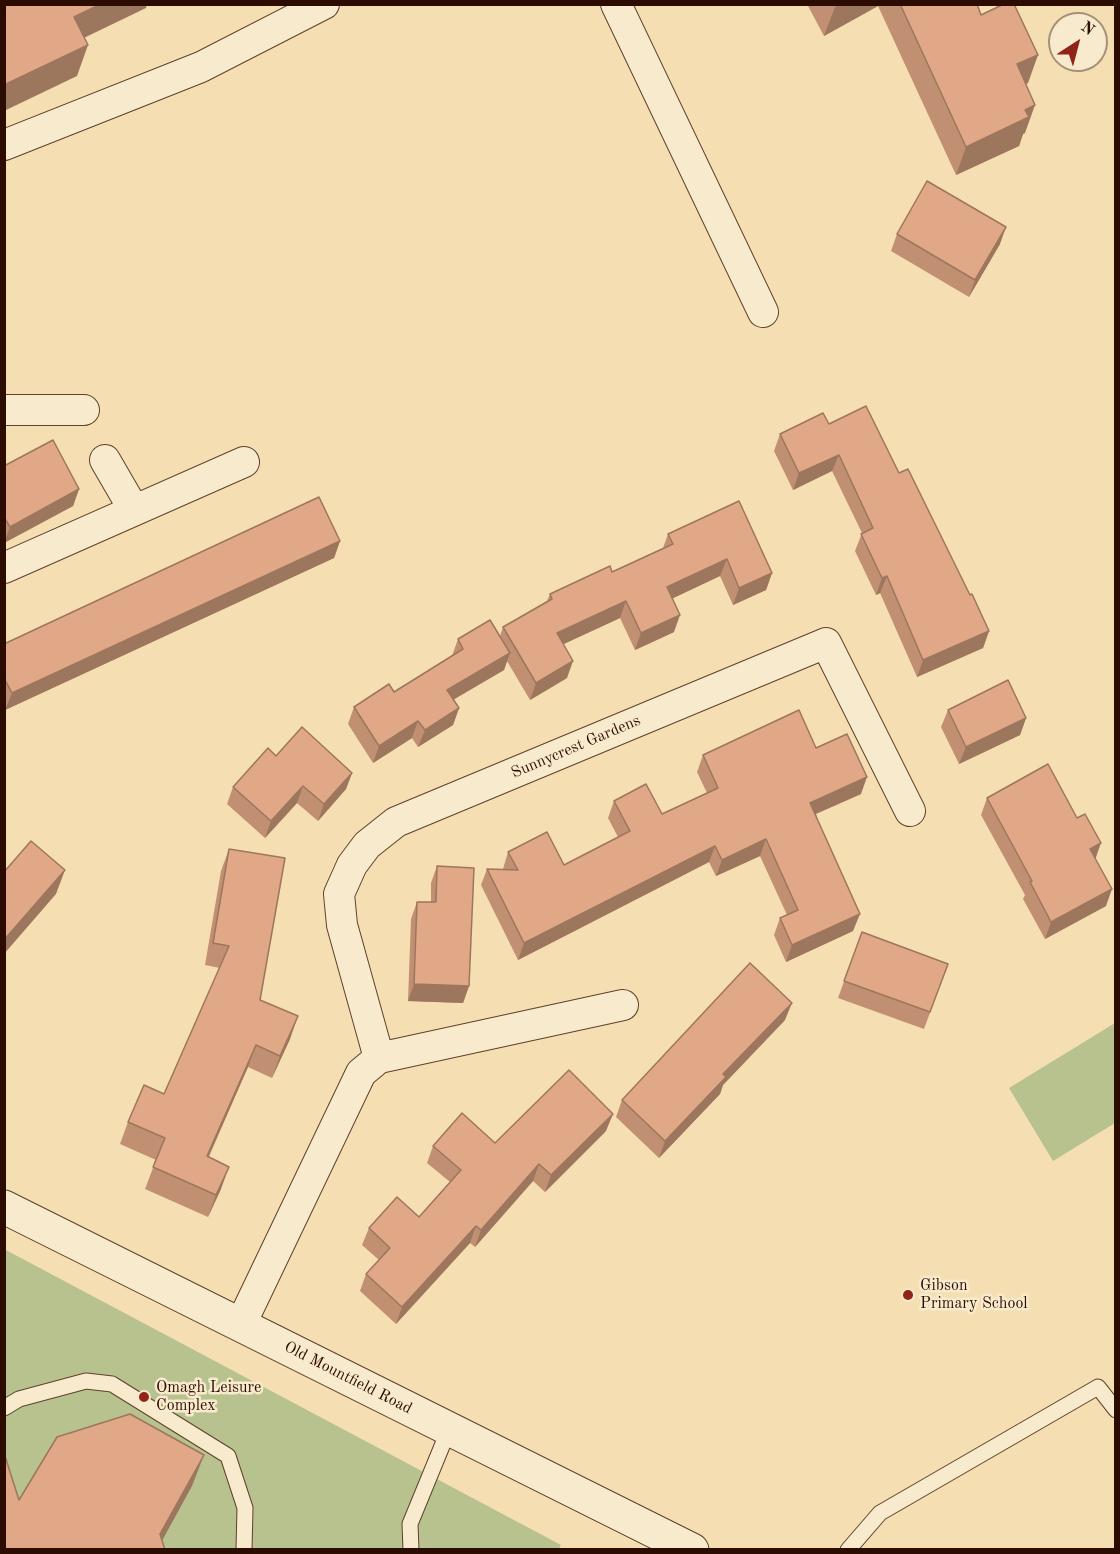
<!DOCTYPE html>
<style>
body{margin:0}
#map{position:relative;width:1120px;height:1554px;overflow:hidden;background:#f5deb1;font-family:"Old Standard TT",serif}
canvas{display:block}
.frame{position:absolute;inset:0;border:6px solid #2c0c00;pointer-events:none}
.north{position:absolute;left:1048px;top:12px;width:60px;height:60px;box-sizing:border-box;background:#f8eacc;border:2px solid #a6917a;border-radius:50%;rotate:36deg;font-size:16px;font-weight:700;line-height:24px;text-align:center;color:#2c0c00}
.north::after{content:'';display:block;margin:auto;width:21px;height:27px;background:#8f2418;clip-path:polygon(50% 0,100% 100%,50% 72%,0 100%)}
</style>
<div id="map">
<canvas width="1120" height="1554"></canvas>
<div class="frame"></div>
<div class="north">N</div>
</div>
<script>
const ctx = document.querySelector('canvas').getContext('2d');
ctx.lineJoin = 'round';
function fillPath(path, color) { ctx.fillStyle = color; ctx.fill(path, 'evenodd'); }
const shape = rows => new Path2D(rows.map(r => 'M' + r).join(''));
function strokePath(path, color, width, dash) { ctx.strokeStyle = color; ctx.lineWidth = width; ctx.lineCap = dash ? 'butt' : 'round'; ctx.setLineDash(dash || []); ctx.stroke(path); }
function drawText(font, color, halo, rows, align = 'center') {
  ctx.font = font + ' "Old Standard TT",serif'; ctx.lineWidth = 5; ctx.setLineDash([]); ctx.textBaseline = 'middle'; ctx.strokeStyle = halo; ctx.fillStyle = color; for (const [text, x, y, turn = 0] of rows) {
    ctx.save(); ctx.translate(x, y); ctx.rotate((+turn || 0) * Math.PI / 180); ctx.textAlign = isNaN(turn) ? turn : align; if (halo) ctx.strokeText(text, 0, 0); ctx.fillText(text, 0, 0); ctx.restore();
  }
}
const green = shape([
 [1115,1023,1115,1123,1053,1161,1009,1088],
 [4,1249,561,1545,558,1550,5,1549]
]);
const service = shape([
 [4,1408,19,1399,86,1381,112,1384,228,1456,245,1508,244,1550],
 [411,1550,410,1524,449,1429],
 [848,1550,880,1513,1098,1387,1116,1410]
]);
const minor = shape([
 [616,4,763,312],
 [4,145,201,67,324,4],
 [4,410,84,410],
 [105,460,134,510],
 [4,568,244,462],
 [379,1058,342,925,339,894,352,865,367,845,396,822,826,643,910,811],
 [241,1324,361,1073,379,1058,623,1005]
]);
const tertiary = shape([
 [4,1207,692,1550]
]);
const wall = shape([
 [807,4,977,4,981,15,1028,83,1026,84,1025,133,1023,134,1019,146,956,175,878,6,824,36],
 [897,234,1000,244,969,297,891,251],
 [829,424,899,473,970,595,989,631,983,648,917,677,880,593,876,595,855,551,862,533,832,471,793,490,774,451,780,434],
 [4,466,79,489,73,506,4,543],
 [668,534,772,573,766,590,733,605,720,576,672,598,674,632,635,650,620,618,563,644,567,678,530,700,507,661,504,670,454,699,459,708,453,725,418,747,412,738,373,763,348,724,354,707,394,692,452,656,458,639,500,636,503,627,547,601,550,594,612,572,663,548],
 [340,541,334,558,5,710,4,708,4,644],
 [948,710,1026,718,1020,735,959,764,941,727],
 [816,748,861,794,816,814,853,931,786,962,774,935,780,918,787,915,760,856,716,876,709,862,518,960,481,885,487,869,503,869,508,852,564,865,618,837,608,818,614,801,662,814,707,793,697,772,703,755],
 [276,756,352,773,346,789,318,821,297,803,265,838,227,804,233,787],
 [987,798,1096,859,1106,906,1045,939,1023,899,1025,895,981,815],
 [229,849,260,1000,290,1039,272,1078,248,1067,208,1157,221,1189,208,1217,145,1189,156,1160,120,1144,128,1122,164,1094,220,968,205,965,221,871],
 [437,866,469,986,463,1003,408,1001,411,919,417,902,431,902,431,883],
 [862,932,948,964,924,1029,838,998],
 [785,1020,723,1085,720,1094,659,1158,616,1117,622,1100],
 [606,1131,545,1192,533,1181,475,1247,470,1243,396,1324,360,1291,366,1274,379,1260,362,1245,369,1228,419,1217,450,1182,427,1163,433,1146,495,1143]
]);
const shadedWall = shape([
 [101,4,147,4,146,8,63,48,74,17],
 [839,4,878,4,878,6,824,36,835,7],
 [88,45,77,76,4,111,4,85],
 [1038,55,1028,83,1006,93,1017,64],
 [1035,105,1025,133,1023,134,1019,146,956,175,966,147,1025,110],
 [1006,227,1000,244,969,297,975,280],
 [839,455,832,471,793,490,799,473],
 [79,489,73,506,4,543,10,527],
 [340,541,334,558,5,710,12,693],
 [727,559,720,576,661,604,667,587],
 [772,573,766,590,733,605,739,588],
 [887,576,880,593,876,595,882,578],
 [626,601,620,618,551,650,557,633],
 [680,615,674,632,635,650,641,633],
 [989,631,983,648,917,677,923,660],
 [510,653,504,670,441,707,447,690],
 [573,661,567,678,530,700,536,683],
 [459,708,453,725,418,747,425,730],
 [1026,718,1020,735,959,764,966,747],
 [418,721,412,738,373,763,379,746],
 [352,773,346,789,318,821,324,804],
 [867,777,861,794,804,819,810,803],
 [303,786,297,803,265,838,271,821],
 [766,839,760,856,716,876,722,860],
 [1101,843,1095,860,1090,849],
 [715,846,709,862,518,960,524,943],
 [65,870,56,894,4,954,4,940],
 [1112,889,1106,906,1045,939,1051,922],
 [860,914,853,931,786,962,792,945],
 [414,984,469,986,463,1003,408,1001],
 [792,1003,785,1020,723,1085,720,1094,659,1158,665,1141,723,1074],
 [298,1016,290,1039,272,1078,280,1056],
 [256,1045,248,1067,199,1179,207,1156],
 [613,1114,606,1131,545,1192,551,1175],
 [539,1164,533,1181,475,1247,481,1230],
 [229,1167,221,1189,208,1217,216,1195],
 [476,1226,470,1243,396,1324,402,1307],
 [204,1455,192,1486,157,1550,160,1534]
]);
const building = shape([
 [4,4,101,4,74,17,88,45,4,85,4,4],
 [900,4,977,4,981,15,1004,4,1014,4,1038,55,1017,64,1035,105,1025,110,1029,117,966,147,900,4],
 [927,181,1006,227,975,280,897,234,927,181],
 [866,406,899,473,908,469,970,595,972,594,989,631,923,660,887,576,882,578,861,534,873,528,839,455,799,473,780,434,823,413,829,424,866,406],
 [53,440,79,489,10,527,4,517,4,466,53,440],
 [319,497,340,541,12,693,4,678,4,644,319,497],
 [739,501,772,573,739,588,727,559,667,587,680,615,641,633,626,601,557,633,573,661,536,683,503,627,552,599,550,594,610,566,612,572,673,544,668,534,739,501],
 [490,620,510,653,447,690,459,708,425,730,418,721,379,746,354,707,389,684,394,692,463,649,458,639,490,620],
 [1008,680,1026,718,966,747,948,710,1008,680],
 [799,710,816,748,847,734,867,777,810,803,860,914,792,945,780,918,798,910,766,839,722,860,715,846,524,943,487,869,518,870,508,852,547,832,564,865,630,831,614,801,646,784,662,814,718,788,703,755,799,710],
 [302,727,352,773,324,804,303,786,271,821,233,787,268,748,276,756,302,727],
 [1048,764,1077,818,1085,814,1101,843,1090,849,1112,889,1051,922,1030,882,1032,881,987,798,1048,764],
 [31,841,65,870,4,940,4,872,31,841],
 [229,849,285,858,260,1000,298,1016,280,1056,256,1045,207,1156,229,1167,216,1195,153,1167,165,1138,128,1122,144,1085,164,1094,229,946,213,943,229,849],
 [437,866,474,868,469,986,414,984,417,902,436,902,437,866],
 [862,932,948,964,930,1012,844,981,862,932],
 [750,963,792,1003,723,1074,726,1077,665,1141,622,1100,750,963],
 [569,1070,613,1114,551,1175,539,1164,481,1230,476,1226,402,1307,366,1274,390,1248,369,1228,397,1197,419,1217,461,1170,433,1146,462,1113,495,1143,569,1070],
 [130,1414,204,1455,160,1534,165,1550,4,1550,4,1453,19,1500,57,1437,130,1414]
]);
const markers = [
 [908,1295,6,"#8f2418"],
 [144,1397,6,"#8f2418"]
];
const streetNames = [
 ["Sunnycrest Gardens",576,747,-23],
 ["Old Mountfield Road",348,1378,27]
];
const poiNames = [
 ["Gibson",920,1286],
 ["Primary School",920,1304],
 ["Omagh Leisure",156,1388],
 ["Complex",156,1406]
];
fillPath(green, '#b8c28e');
strokePath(service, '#5e402c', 17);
strokePath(minor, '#5e402c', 32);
strokePath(tertiary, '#5e402c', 35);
strokePath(service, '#f8eacc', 15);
strokePath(minor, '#f8eacc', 30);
strokePath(tertiary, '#f8eacc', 33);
fillPath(wall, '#c19073');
fillPath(shadedWall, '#9d765e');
fillPath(building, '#e0a886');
strokePath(building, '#9d765e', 1.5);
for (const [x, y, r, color] of markers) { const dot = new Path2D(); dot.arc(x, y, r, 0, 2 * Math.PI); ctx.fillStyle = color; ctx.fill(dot); strokePath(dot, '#f8eacc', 2); }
drawText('16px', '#2c0c00', '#f8eacc', streetNames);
drawText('16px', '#2c0c00', '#f8eacc', poiNames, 'left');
</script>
